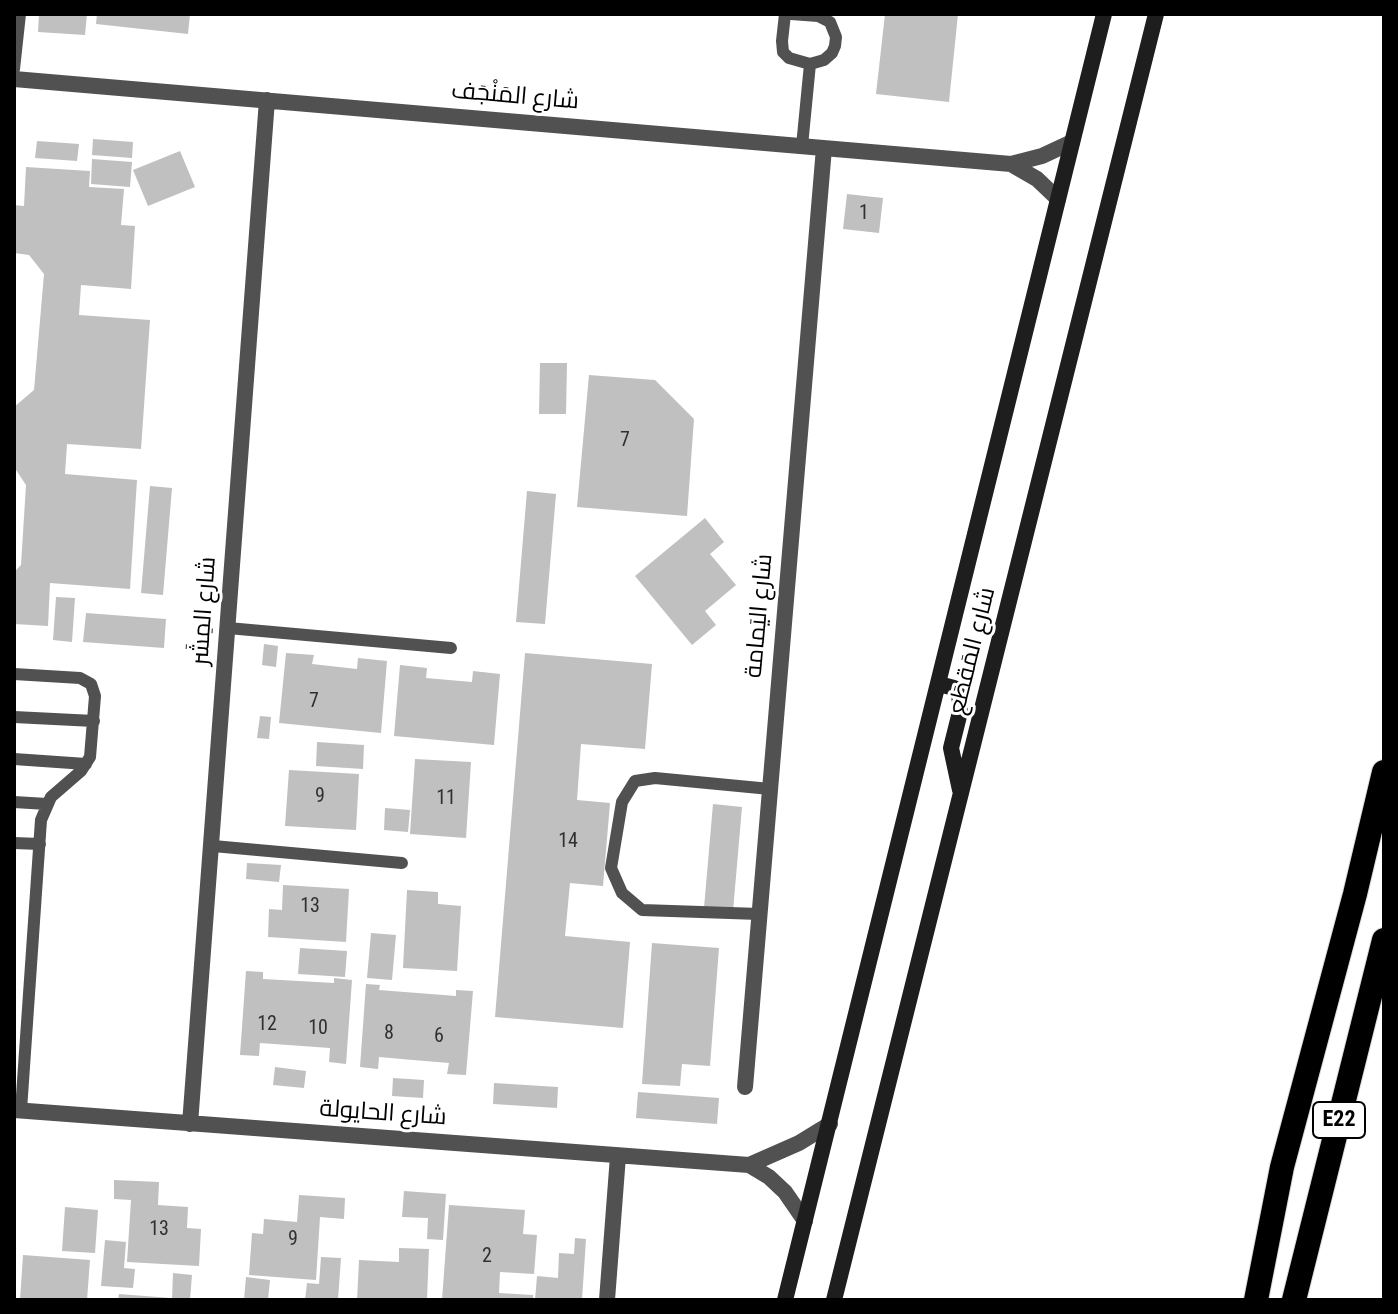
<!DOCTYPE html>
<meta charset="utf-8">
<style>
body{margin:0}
#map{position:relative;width:1398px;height:1314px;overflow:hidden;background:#fff;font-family:"Roboto Condensed",sans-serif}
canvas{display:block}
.frame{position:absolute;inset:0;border:16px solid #000;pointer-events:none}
</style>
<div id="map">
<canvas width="1398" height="1314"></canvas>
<div class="frame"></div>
</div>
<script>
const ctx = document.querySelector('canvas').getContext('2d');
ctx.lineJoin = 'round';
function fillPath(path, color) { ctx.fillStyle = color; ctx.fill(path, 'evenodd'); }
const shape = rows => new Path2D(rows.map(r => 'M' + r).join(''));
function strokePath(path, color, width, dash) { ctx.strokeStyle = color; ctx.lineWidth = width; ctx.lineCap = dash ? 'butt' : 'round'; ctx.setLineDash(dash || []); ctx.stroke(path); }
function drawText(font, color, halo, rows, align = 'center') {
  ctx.font = font + ' "Roboto Condensed",Cairo,sans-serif'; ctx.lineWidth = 6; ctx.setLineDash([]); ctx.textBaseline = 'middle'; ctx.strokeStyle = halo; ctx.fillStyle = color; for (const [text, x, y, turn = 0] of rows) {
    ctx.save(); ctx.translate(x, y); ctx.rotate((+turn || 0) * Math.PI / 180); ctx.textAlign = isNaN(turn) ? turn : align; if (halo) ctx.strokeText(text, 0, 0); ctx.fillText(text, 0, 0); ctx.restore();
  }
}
const building = shape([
 [39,14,87,14,85,35,38,32],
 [97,14,190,14,188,34,96,24],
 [885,14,958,14,949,102,876,94],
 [93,139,133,142,132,158,92,155],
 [37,141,79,144,77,161,35,158],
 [180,151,195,187,148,206,133,170],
 [92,159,132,162,130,187,91,184],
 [26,167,90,171,89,187,124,189,121,225,135,226,131,289,81,285,79,315,150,320,141,449,67,444,65,474,137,480,130,589,50,583,48,626,14,624,14,572,21,565,26,485,14,467,14,407,34,390,44,274,29,255,14,253,14,205,24,206],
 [847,194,883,198,879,233,843,229],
 [540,363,567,363,566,414,539,414],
 [589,375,655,380,694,419,687,516,577,507],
 [150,486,172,488,163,595,141,593],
 [527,491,556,494,545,624,516,622],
 [705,518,724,542,710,554,736,585,705,611,716,625,692,645,635,576],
 [56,597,75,598,72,642,53,640],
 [86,613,166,619,164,648,83,642],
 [264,644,278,646,276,667,262,665],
 [286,653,314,655,312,664,357,669,358,658,387,661,381,733,279,723],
 [525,653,652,664,645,749,581,744,577,800,610,803,603,886,570,883,565,936,630,942,623,1028,495,1017],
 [400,665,427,668,426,678,472,682,473,671,500,674,494,745,394,736],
 [260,716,271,717,269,739,257,738],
 [317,742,364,745,363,769,316,766],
 [415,759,471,762,466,838,410,834],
 [289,770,359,774,356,830,285,826],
 [713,804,742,807,733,911,704,908],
 [385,808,410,810,408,832,384,830],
 [247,863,281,865,279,882,246,879],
 [283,885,349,889,346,942,268,937,269,909,282,910],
 [407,890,438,892,438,904,461,906,457,971,403,968],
 [371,933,396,935,392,980,367,978],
 [652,943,719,948,710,1066,682,1064,680,1086,642,1084],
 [300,948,347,951,345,977,298,974],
 [246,971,263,972,263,979,334,983,334,978,352,980,346,1064,329,1062,330,1048,260,1043,259,1056,240,1055],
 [366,984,380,985,379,990,456,996,456,990,473,991,466,1075,447,1074,449,1063,413,1060,379,1057,378,1069,360,1067],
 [275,1067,306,1071,304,1088,273,1085],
 [393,1078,424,1080,423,1098,392,1096],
 [494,1083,558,1087,557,1108,493,1104],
 [638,1092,719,1098,717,1124,636,1118],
 [114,1180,159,1182,158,1205,188,1207,187,1228,201,1229,199,1266,127,1262,131,1200,114,1199],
 [404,1191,446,1194,443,1240,427,1239,428,1218,402,1217],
 [299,1195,345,1198,344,1219,320,1217,316,1280,249,1275,252,1233,263,1234,264,1219,297,1222],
 [449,1205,525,1210,523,1234,537,1235,534,1274,500,1272,499,1293,533,1295,533,1300,442,1300],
 [65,1207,98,1210,95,1253,62,1251],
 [575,1238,586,1239,582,1300,535,1300,537,1276,558,1278,559,1253,574,1254],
 [105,1240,126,1242,124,1268,135,1269,133,1288,101,1286],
 [399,1248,429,1249,427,1300,357,1300,359,1260,399,1262],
 [23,1255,90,1260,87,1300,20,1300],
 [321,1257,341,1258,338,1300,305,1300,307,1283,319,1284],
 [173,1273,192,1275,190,1300,172,1300],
 [246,1277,270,1280,268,1300,244,1300],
 [119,1294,171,1298,171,1300,118,1300]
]);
const lane = shape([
 [785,14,782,41,783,52,789,58,810,64,824,60,832,53,835,46,836,37,830,22,818,16,791,14],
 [14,69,20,14],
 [802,146,810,64],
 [228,628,451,648],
 [14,674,80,678,91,684,95,696,90,757,81,771,51,797,41,820,21,1110],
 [14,717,94,721],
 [14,759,86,764],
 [14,802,47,804],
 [14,843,40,844],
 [213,846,402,863],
 [759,914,642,910,622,893,611,868,622,802,635,781,655,778,770,789]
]);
const street = shape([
 [14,79,1011,164,1042,156,1072,142],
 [1011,164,1037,179,1058,199],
 [745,1087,824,148],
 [14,1110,749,1165,769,1177,785,1192,805,1221],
 [190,1124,267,100],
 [749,1165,799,1143,830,1124],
 [607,1300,618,1156]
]);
const secondary = shape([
 [939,684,954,688,959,696,961,708,951,748,960,790],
 [785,1300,1104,14],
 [834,1300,1156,14]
]);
const highway = shape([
 [1256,1300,1282,1167,1355,894,1384,772],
 [1294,1300,1384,940]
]);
const numberNames = [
 ["1",864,214],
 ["7",625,441],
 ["7",314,702],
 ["9",320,797],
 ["11",446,799],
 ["14",568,842],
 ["13",310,907],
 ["12",267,1025],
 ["10",318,1029],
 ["8",389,1034],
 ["6",439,1037],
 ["13",159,1230],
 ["9",293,1240],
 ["2",487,1257]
];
const shields = [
 [1339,1120,52]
];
const shieldNames = [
 ["E22",1339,1120]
];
const streetNames = [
 ["شارع المَنْجَف",515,97,5],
 ["شارع المِشَر",205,611,-86],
 ["شارع اليَمامة",760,616,-85],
 ["شارع المَقطَع",973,651,-76],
 ["شارع الحايولة",383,1114,4]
];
fillPath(building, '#c0c0c0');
strokePath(highway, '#dbdbdb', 26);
strokePath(lane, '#515151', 12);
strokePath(street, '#515151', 16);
strokePath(secondary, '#1e1e1e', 16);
strokePath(highway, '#000', 24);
drawText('20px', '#303030', null, numberNames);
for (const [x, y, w] of shields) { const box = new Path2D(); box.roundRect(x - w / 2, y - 18, w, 36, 6); ctx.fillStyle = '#fff'; ctx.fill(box); strokePath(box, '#000', 2); }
drawText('bold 22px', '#000', null, shieldNames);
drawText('24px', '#000', '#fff', streetNames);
</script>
